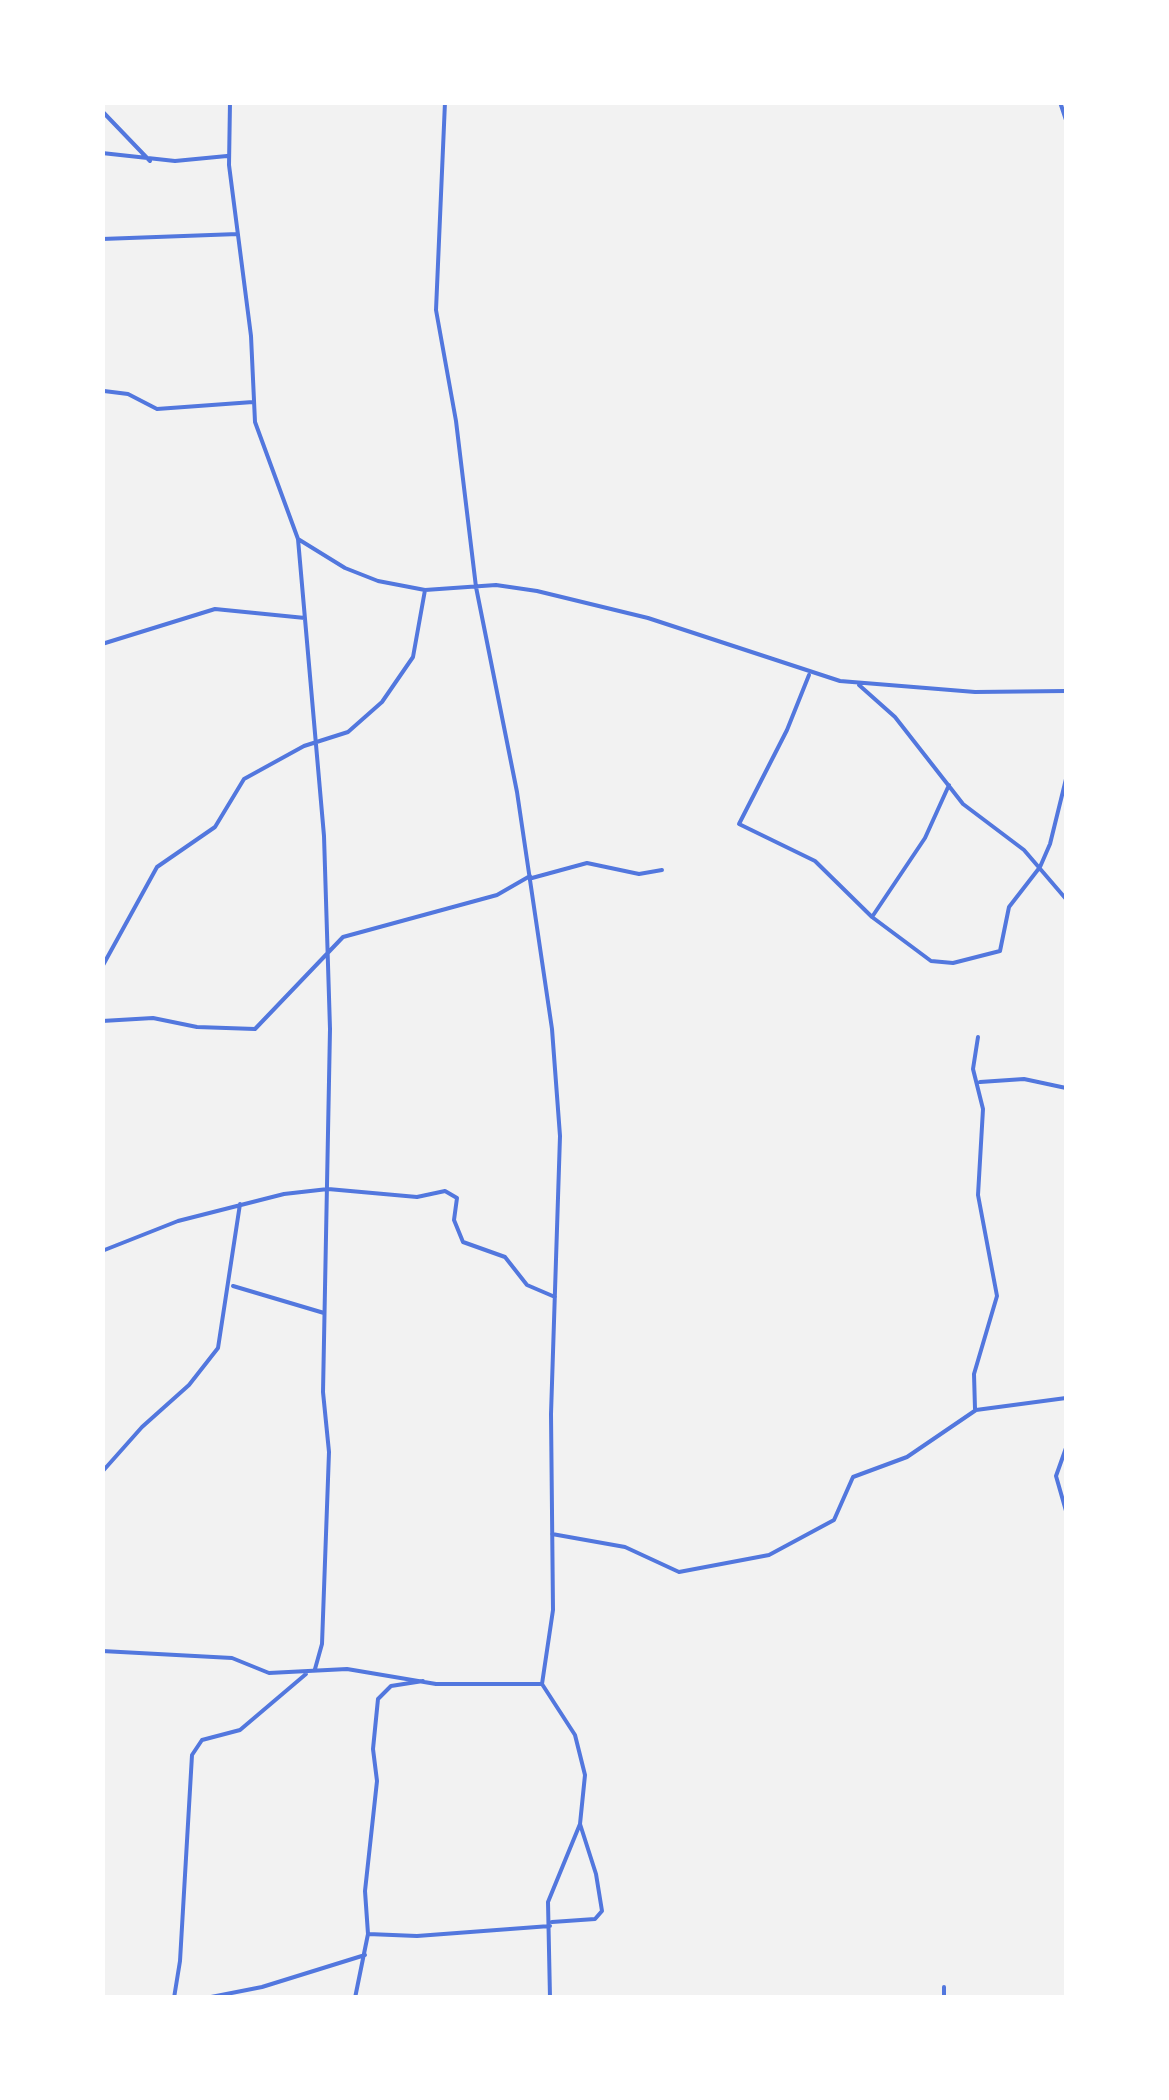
<!DOCTYPE html>
<style>
body{margin:0}
#map{position:relative;width:1169px;height:2100px;overflow:hidden;background:#f2f2f2;font-family:"Roboto Condensed",sans-serif}
canvas{display:block}
.frame{position:absolute;inset:0;border:105px solid #fff;pointer-events:none}
</style>
<div id="map">
<canvas width="1169" height="2100"></canvas>
<div class="frame"></div>
</div>
<script>
const ctx = document.querySelector('canvas').getContext('2d');
ctx.lineJoin = 'round';
const shape = rows => new Path2D(rows.map(r => 'M' + r).join(''));
function strokePath(path, color, width, dash) { ctx.strokeStyle = color; ctx.lineWidth = width; ctx.lineCap = dash ? 'butt' : 'round'; ctx.setLineDash(dash || []); ctx.stroke(path); }
const minor = shape([
 [230,102,229,165,251,336,255,422,298,539,324,836,330,1029,323,1392,329,1452,322,1644,315,1669],
 [445,102,436,310,456,421,476,587,517,792,552,1029,560,1136,551,1414,553,1610,542,1684,575,1735,585,1775,580,1824,548,1902,550,1998],
 [1060,102,1066,120],
 [102,111,150,161],
 [102,153,175,161,227,156],
 [102,239,238,234],
 [104,391,128,394,157,409,253,402],
 [298,539,345,568,378,581,425,590,496,585,537,591,648,618,840,681,975,692,1066,691],
 [102,644,215,609,305,618],
 [809,675,787,730,739,824,815,861,872,917,931,961,953,963,1000,951,1009,907,1040,867,1050,844,1066,779],
 [859,685,895,717,963,804,1024,850,1066,899],
 [532,878,587,863,639,874,662,870],
 [872,917,925,838,949,785],
 [102,967,157,867,215,827,244,779,304,746,348,732,382,702,413,657,425,590],
 [102,1021,153,1018,197,1027,255,1029,343,937,497,895,530,876],
 [980,1082,1024,1079,1066,1088],
 [102,1251,178,1221,284,1194,328,1189,417,1197,445,1191,457,1198,454,1220,463,1242,505,1257,527,1285,555,1297],
 [233,1286,324,1313],
 [975,1409,974,1374,997,1296,978,1195,983,1109,973,1069,978,1037],
 [1066,1448,1056,1476,1066,1511],
 [102,1472,142,1427,189,1385,218,1348,240,1204],
 [552,1534,625,1547,679,1572,769,1555,834,1520,853,1477,907,1457,976,1410,1066,1398],
 [102,1651,232,1658,269,1673,347,1669,436,1684,542,1684],
 [552,1922,595,1919,602,1911,596,1874,580,1824],
 [368,1934,417,1936,550,1926],
 [174,1998,180,1961,192,1755,202,1740,240,1730,306,1674],
 [206,1998,262,1987,365,1955],
 [355,1998,368,1934,365,1891,377,1781,373,1749,378,1699,391,1686,423,1681],
 [944,1998,944,1987]
]);
strokePath(minor, '#5277de', 4);
</script>
